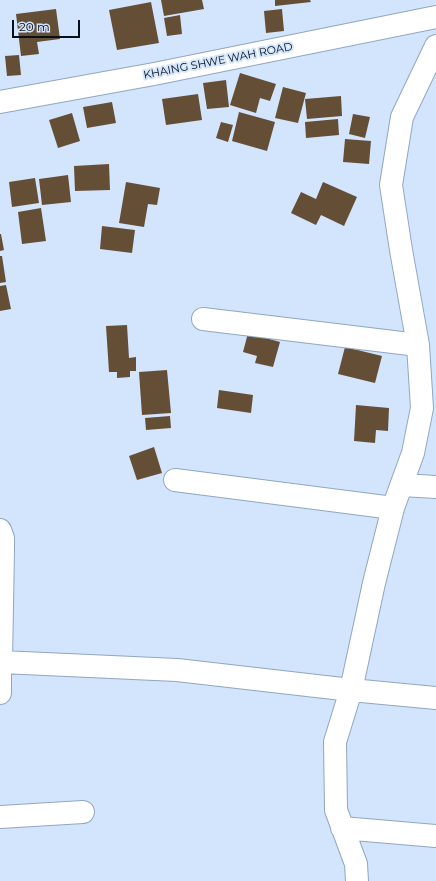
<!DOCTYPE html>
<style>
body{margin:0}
#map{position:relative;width:436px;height:881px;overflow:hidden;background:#d3e5fd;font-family:Montserrat,sans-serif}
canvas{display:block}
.scale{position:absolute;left:12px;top:20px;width:68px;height:18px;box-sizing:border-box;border:2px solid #070f18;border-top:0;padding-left:5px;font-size:12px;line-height:14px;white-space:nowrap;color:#070f18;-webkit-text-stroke:3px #d3e5fd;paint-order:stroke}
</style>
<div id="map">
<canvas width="436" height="881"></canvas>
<div class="scale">20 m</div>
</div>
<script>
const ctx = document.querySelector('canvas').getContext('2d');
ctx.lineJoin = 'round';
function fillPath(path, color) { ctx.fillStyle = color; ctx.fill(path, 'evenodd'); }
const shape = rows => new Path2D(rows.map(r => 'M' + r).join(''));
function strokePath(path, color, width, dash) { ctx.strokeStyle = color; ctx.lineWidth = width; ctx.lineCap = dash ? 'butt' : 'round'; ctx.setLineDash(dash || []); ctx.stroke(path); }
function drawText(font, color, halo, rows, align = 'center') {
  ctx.font = font + ' Montserrat,sans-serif'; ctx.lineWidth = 4; ctx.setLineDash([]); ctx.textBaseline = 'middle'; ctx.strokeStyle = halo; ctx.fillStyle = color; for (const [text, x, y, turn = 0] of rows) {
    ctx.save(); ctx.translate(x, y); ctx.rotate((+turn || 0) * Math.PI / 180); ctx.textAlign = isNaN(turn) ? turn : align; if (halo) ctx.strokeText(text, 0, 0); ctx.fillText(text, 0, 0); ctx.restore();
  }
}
const building = shape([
 [161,0,202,0,204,9,164,16],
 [275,0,310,0,311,2,275,6],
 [151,2,159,43,117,50,109,10],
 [56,9,60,39,37,42,39,54,21,56,16,14],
 [282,9,284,31,266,33,264,11],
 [180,15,182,34,167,36,164,18],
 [19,55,21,75,7,76,5,56],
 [240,73,276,84,270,101,260,98,256,113,230,105],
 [226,80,229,107,207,109,203,83],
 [283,87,306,93,298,123,275,118],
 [198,94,202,120,166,125,162,99],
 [341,96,342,116,307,119,305,99],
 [112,102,116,123,87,128,83,107],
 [239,112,275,122,267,151,232,141],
 [72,113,80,141,58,148,49,120],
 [353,114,370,117,365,138,349,134],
 [338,119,339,135,306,138,305,122],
 [221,122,233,125,228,142,216,138],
 [345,139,371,141,369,164,343,162],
 [109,164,110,190,75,191,74,166],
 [68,175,71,202,42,205,39,179],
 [35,178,39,203,12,207,9,182],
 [126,182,160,188,157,205,148,204,144,227,119,223],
 [323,182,357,197,344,226,321,215,316,225,291,213,301,192,316,199],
 [41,208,46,241,22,244,18,212],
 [102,226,135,230,132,253,100,249],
 [0,234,1,234,4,250,0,251],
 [0,256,2,256,6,282,0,283],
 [6,285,11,309,0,311,0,286],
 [127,325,129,358,136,357,136,371,130,371,130,377,117,378,117,372,109,372,106,326],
 [248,333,280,342,273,367,255,363,257,356,243,352],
 [345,347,382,356,375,383,338,374],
 [167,370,171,413,142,415,139,372],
 [219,390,253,395,251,413,217,408],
 [356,405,389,408,388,431,376,430,375,443,354,441],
 [170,416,171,428,146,430,145,418],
 [154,447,162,473,137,480,129,456]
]);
const street = shape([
 [203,319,418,345],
 [175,480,393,508],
 [402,485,436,487],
 [0,530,3,538,3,549,1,662,177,670,351,690,436,698],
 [0,662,0,693],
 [0,817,83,812],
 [342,828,436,836],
 [357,881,356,864,336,810,335,742,351,690,374,583,393,508,413,453,422,408,418,345,401,250,391,185,402,117,436,46]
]);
const secondary = shape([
 [0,102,154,74,436,17]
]);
const streetNames = [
 ["KHAING SHWE WAH ROAD",218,61,-11]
];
fillPath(building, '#654e36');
strokePath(street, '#90a6c2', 24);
strokePath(secondary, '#90a6c2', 24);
strokePath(street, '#fff', 22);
strokePath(secondary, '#fff', 22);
drawText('11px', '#070f18', '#d3e5fd', streetNames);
</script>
